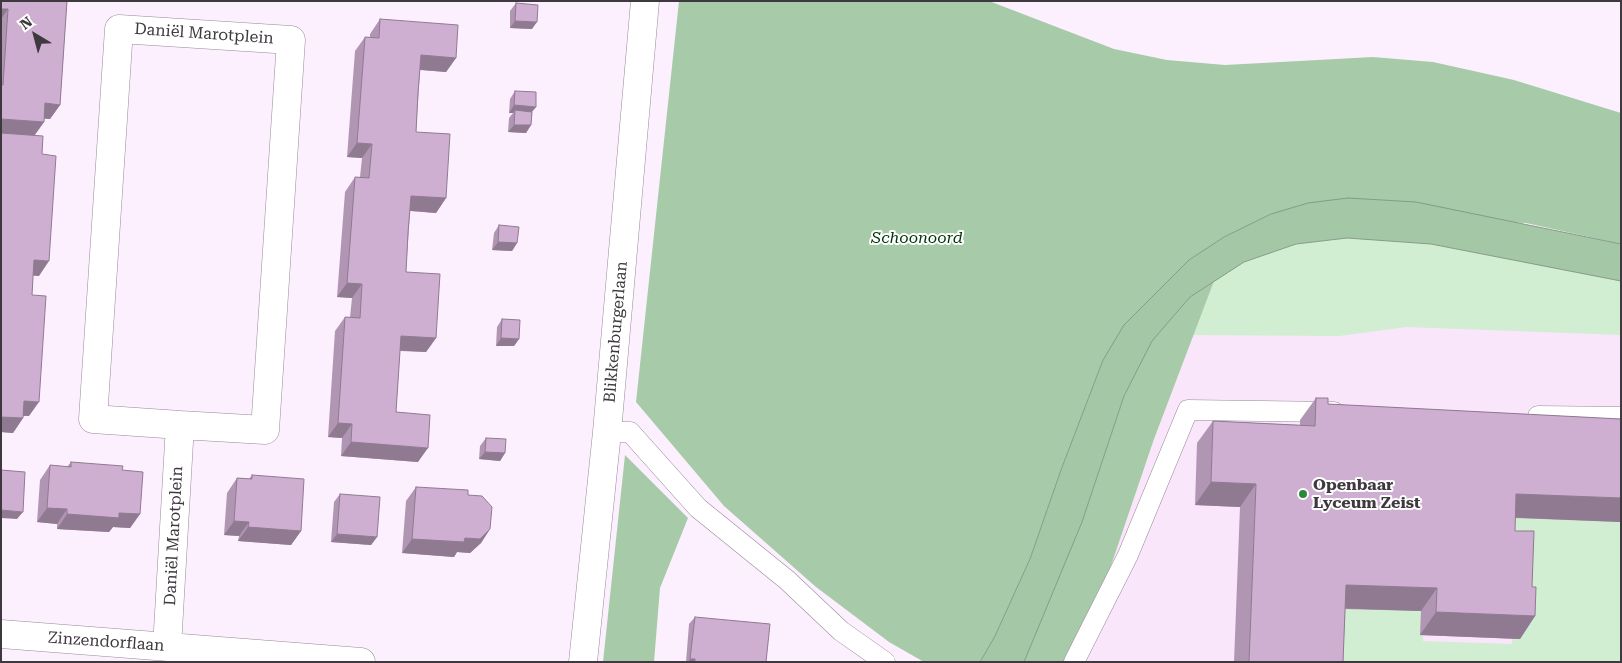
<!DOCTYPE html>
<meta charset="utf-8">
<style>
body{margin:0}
#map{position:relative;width:1622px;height:663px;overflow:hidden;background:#fdf0fe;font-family:"Roboto Serif",serif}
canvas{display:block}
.frame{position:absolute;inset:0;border:2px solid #3e393f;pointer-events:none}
.north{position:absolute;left:10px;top:10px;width:50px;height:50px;-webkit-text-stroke:4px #fff;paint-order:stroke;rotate:323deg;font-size:14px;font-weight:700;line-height:20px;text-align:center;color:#3e393f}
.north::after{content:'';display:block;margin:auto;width:18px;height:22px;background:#3e393f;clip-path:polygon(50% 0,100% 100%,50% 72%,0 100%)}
</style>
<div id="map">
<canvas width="1622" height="663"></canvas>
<div class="frame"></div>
<div class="north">N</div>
</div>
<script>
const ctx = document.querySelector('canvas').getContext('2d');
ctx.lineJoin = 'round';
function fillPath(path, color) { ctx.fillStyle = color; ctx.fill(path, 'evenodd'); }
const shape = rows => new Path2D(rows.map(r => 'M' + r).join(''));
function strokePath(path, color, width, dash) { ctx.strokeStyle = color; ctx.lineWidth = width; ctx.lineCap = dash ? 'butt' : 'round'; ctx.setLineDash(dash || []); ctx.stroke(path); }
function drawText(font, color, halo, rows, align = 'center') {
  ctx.font = font + ' "Roboto Serif",serif'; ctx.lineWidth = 4; ctx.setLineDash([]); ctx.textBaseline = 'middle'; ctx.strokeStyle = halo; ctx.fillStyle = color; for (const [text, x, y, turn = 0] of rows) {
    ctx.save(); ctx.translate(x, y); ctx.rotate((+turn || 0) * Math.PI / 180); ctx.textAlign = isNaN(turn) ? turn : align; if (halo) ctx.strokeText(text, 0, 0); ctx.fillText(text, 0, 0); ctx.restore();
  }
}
const built = shape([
 [1224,253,1621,258,1621,662,1002,662]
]);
const green = shape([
 [1347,238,1431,244,1621,281,1621,335,1407,327,1339,336,1193,335,1214,281,1244,262,1296,244],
 [1501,516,1621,521,1621,662,1330,662,1333,608,1423,606,1423,641,1512,644,1520,551]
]);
const forest = shape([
 [679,1,989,1,1114,49,1167,60,1225,65,1373,57,1433,62,1514,80,1621,113,1621,244,1526,223,1271,214,1224,237,1189,260,1103,360,1061,470,1030,559,995,636,980,662,924,662,889,642,816,587,724,506,636,402],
 [1214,281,1154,439,1103,589,1064,662,1024,662,1082,522,1124,396,1152,340,1190,297],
 [625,455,688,518,660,588,654,662,603,662]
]);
const water = shape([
 [1348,198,1416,202,1621,244,1621,281,1431,244,1347,238,1296,244,1244,262,1190,297,1152,341,1124,396,1082,522,1024,662,980,662,995,636,1030,559,1061,470,1103,360,1124,325,1189,260,1224,237,1271,214,1308,203,1348,198]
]);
const service = shape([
 [1538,416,1621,417],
 [607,432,630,432,698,508,787,580,841,631,885,662],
 [1074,662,1128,555,1188,410,1334,412]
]);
const minor = shape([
 [1,634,361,662],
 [167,647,180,425,265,430,291,40,119,29,93,419,180,425],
 [583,662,607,432,645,1]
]);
const wall = shape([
 [1,1,67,1,60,105,50,119,44,118,44,122,34,136,42,154,39,276,33,275,32,295,29,416,23,416,23,418,13,433,1,432],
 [516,3,532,29,510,28,510,11],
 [380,19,456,58,446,72,420,70,416,132,446,198,436,213,410,211,406,272,436,338,426,352,400,351,396,412,418,462,341,456,342,438,328,437,335,331,345,317,350,317,352,298,337,297,345,192,355,177,360,177,362,158,347,157,355,51,365,37,370,37,370,34],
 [515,91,536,107,532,112,531,125,526,133,508,132,509,118,513,113,509,113,510,99],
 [499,225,517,243,512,251,492,250,494,233],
 [502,319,519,339,514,346,496,346,497,327],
 [1316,398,1328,404,1619,419,1621,417,1621,522,1515,518,1515,531,1532,587,1535,616,1520,639,1420,635,1421,611,1345,609,1343,662,1234,662,1240,507,1195,505,1197,443,1213,421,1300,425,1300,420],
 [486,438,505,453,500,461,479,459,480,446],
 [71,462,122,470,140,514,130,528,113,527,109,532,57,529,57,524,37,522,40,480,50,465,67,467],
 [252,475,301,531,291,545,238,541,239,536,224,535,227,493,237,478,249,479],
 [416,487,468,495,490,529,481,543,470,553,457,552,454,557,402,553,406,501],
 [340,494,377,537,371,545,331,542,334,502],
 [695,617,766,662,686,662,689,624]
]);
const shadedWall = shape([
 [407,1,424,1,423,2],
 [1,9,8,9,1,19],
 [515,21,537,22,532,29,510,28],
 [421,55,456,58,446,72,411,69],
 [45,103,60,105,50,119,35,118],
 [514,105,536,107,530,114,515,110,513,113,509,113],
 [1,119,44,122,34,136,1,134],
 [514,125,531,125,526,133,508,132],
 [357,143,372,144,362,158,347,157],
 [411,196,446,198,436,213,401,210],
 [498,242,517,243,512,251,492,250],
 [34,260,49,261,39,276,24,275],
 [347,283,362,284,352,298,337,297],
 [401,336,436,338,426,352,391,350],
 [501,338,519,339,514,346,496,346],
 [24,401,39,402,29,416,15,415],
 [1,417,23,418,13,433,1,432],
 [338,423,352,424,342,438,328,437],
 [351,442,428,448,418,462,341,456],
 [485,452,505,453,500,461,479,459],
 [1211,482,1256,484,1240,507,1195,505],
 [1516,494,1621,498,1621,522,1500,517],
 [47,508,67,509,57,524,37,522],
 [1,510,23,512,17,519,1,518],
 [119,513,140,514,130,528,113,527,109,532,57,529,67,514],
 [234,521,249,522,239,536,224,535],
 [248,527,301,531,291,545,238,541],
 [490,529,481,543,470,553,457,552,454,557,402,553,412,539,465,538],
 [337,534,377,537,371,545,331,542],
 [1346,585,1437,588,1421,611,1330,608],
 [1436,612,1535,616,1520,639,1420,635],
 [690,659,695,659,694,662,689,662]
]);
const building = shape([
 [1,1,67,1,60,105,45,103,44,122,1,119,1,85,3,85,8,9,1,9,1,1],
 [516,3,538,5,537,22,515,21,516,3],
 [380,19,458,25,456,58,421,55,418,93,416,132,450,134,446,198,411,196,408,233,406,272,440,274,436,338,401,336,396,412,430,415,428,448,351,442,352,424,338,423,345,317,360,318,362,284,347,283,355,177,369,178,372,144,357,143,365,37,379,38,380,19],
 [515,91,536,92,536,107,514,105,515,91],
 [515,110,532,112,531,125,514,125,515,110],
 [1,133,43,136,42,154,56,156,49,261,34,260,32,295,46,296,39,402,24,401,23,418,1,417,1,133],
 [499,225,519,227,517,243,498,242,499,225],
 [502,319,520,320,519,339,501,338,502,319],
 [1316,398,1328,398,1328,404,1621,419,1621,498,1516,494,1515,531,1534,531,1532,587,1536,587,1535,616,1436,612,1437,588,1346,585,1343,662,1249,662,1256,484,1211,482,1213,421,1315,426,1316,398],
 [486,438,506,439,505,453,485,452,486,438],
 [71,462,123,466,122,470,143,472,140,514,119,513,119,518,67,514,67,509,47,508,50,465,71,467,71,462],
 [1,470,25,472,23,512,1,510,1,470],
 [252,475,304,479,301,531,248,527,249,522,234,521,237,478,252,479,252,475],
 [416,487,468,490,468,495,482,496,492,507,490,529,480,539,465,538,464,542,412,539,416,487],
 [340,494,380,497,377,537,337,534,340,494],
 [695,617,770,624,766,662,695,662,695,659,690,659,695,617]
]);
const markers = [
 [1303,494,5,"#2c893a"]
];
const streetNames = [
 ["Daniël Marotplein",204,34,4],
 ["Blikkenburgerlaan",616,332,-85],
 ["Daniël Marotplein",174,536,-87],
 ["Zinzendorflaan",106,642,4]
];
const parkNames = [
 ["Schoonoord",917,238]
];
const poiNames = [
 ["Openbaar",1313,485],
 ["Lyceum Zeist",1313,503]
];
fillPath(built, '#fae6fb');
fillPath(green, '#d1edd2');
fillPath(forest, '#a7caa8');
fillPath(water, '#a4c7a6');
strokePath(water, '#859c87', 1);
strokePath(service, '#958996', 21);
strokePath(minor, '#958996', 29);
strokePath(service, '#fff', 20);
strokePath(minor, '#fff', 28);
fillPath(wall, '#b196b4');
fillPath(shadedWall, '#907a92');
fillPath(building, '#ceaed1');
strokePath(building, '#907a92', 1);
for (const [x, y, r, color] of markers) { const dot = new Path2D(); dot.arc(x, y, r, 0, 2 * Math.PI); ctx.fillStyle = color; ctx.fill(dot); strokePath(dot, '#fff', 2); }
drawText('16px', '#3e393f', '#fff', streetNames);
drawText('italic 16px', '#003509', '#fff', parkNames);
drawText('bold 16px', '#3e393f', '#fff', poiNames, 'left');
</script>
